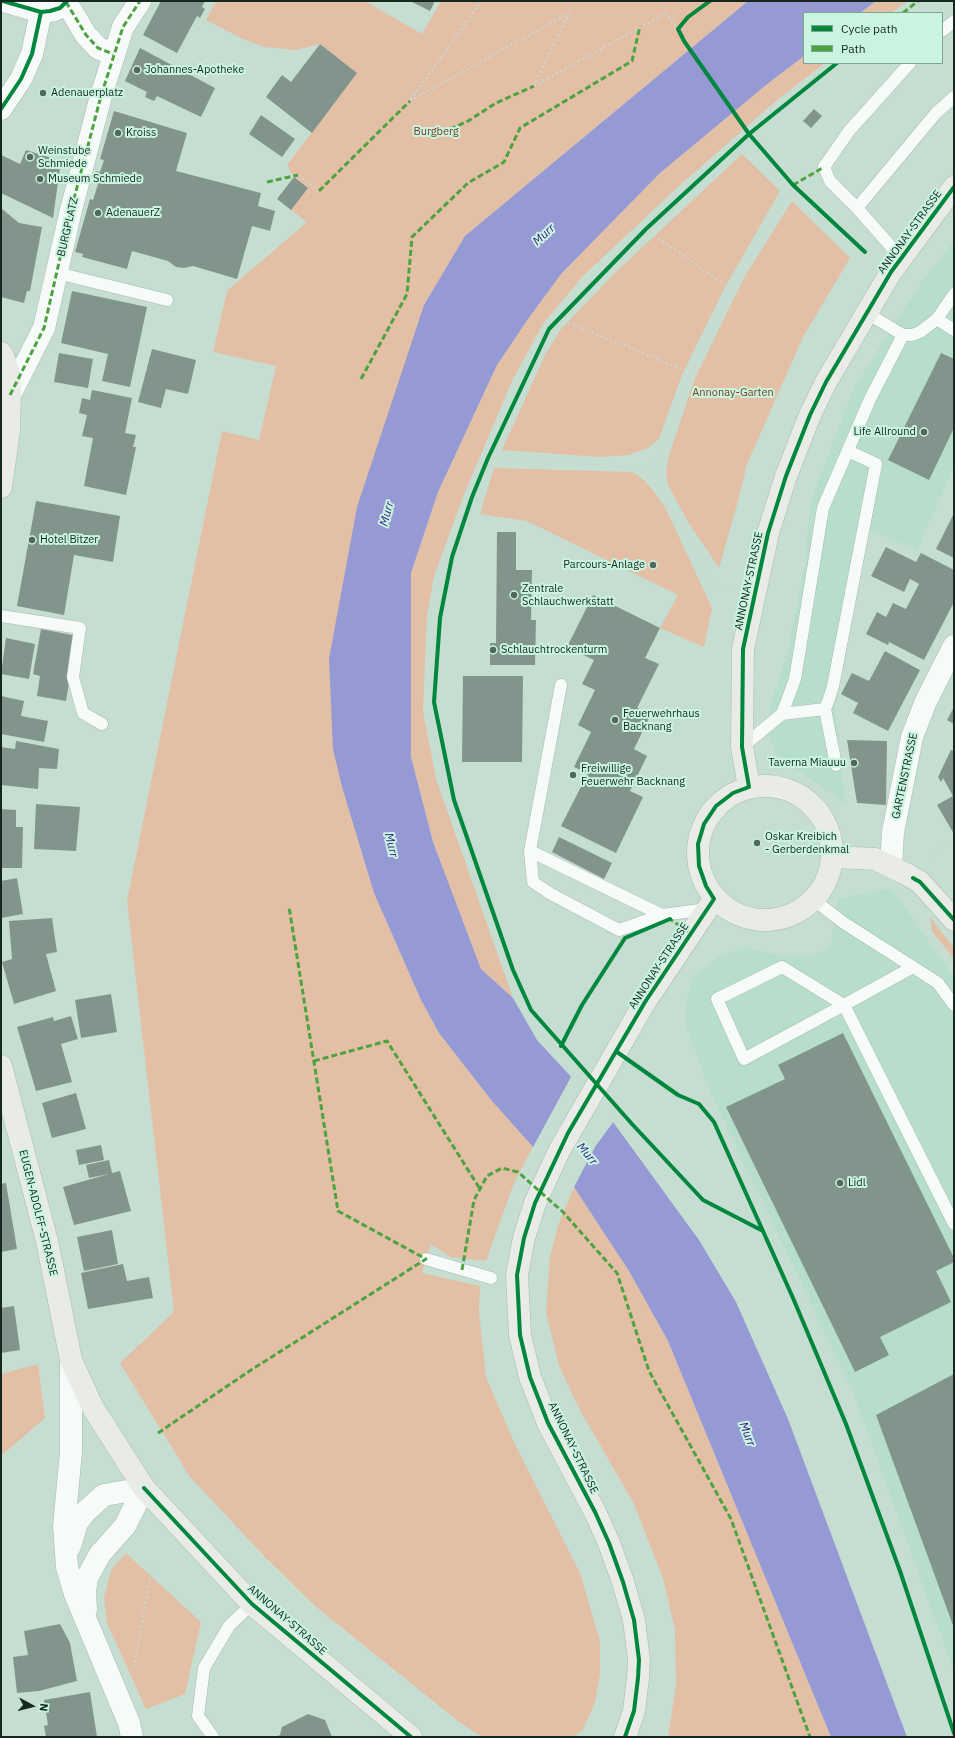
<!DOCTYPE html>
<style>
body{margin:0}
#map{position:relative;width:955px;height:1738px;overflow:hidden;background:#c6ded2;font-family:"IBM Plex Sans",sans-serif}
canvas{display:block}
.frame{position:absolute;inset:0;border:2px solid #16271f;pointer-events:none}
.legend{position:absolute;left:803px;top:12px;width:140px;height:52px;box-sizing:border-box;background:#c9f5e0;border:1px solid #81a393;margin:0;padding:5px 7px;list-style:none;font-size:12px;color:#16271f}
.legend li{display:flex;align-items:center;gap:8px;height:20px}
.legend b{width:20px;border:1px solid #81a393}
.north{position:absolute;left:12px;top:1686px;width:40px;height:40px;-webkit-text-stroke:3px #c9f5e0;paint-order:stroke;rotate:97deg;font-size:11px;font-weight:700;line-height:16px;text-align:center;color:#16271f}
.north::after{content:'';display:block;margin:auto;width:14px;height:18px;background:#16271f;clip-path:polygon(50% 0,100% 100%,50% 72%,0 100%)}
</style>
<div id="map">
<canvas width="955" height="1738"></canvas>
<div class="frame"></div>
<ul class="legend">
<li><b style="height:5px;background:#00873e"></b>Cycle path</li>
<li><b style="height:5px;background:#4ea341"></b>Path</li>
</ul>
<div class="north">N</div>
</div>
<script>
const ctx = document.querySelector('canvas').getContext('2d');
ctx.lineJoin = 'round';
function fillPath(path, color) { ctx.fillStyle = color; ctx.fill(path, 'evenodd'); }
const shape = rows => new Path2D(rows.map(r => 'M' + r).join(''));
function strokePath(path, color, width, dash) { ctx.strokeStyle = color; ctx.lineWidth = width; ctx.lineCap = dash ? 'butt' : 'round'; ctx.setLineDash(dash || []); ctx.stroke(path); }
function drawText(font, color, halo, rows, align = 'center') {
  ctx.font = font + ' "IBM Plex Sans",sans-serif'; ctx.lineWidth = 4; ctx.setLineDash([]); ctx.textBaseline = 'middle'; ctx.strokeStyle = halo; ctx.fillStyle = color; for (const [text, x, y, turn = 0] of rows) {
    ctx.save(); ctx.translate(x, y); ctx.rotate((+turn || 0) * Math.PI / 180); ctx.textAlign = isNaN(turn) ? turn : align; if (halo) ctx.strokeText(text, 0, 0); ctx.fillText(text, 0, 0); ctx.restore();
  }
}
const built = shape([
 [954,241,954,466,917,550,870,530,835,709,845,804,776,754,767,731,770,707,787,656,805,564,810,504,830,450,854,388,920,284],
 [891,888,954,977,954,1672,853,1392,711,1094,685,1023,685,1003,694,976,720,956,745,947,778,955,812,956,830,947,838,899]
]);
const green = shape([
 [216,1,365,1,422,34,441,1,748,1,465,236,424,305,332,737,342,787,374,893,421,1000,439,1033,492,1101,533,1147,514,1183,486,1261,450,1257,431,1244,422,1273,480,1286,479,1312,486,1377,513,1440,580,1573,600,1641,600,1674,595,1702,583,1730,572,1737,482,1737,458,1721,315,1606,264,1556,190,1477,120,1363,174,1312,127,901,222,431,259,440,276,366,213,352,227,291,307,222,291,210,294,177,287,165,357,73,320,44,296,50,264,47,243,39,206,20],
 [876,1,908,1,891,13,860,13],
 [804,56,804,63,825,63,777,100,679,186,583,276,543,324,513,379,465,492,434,576,427,615,423,711,436,779,513,998,481,969,433,842,411,757,411,573,438,492,497,365,528,319,561,274,660,173,766,85],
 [742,154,780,191,724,289,682,375,659,439,648,448,629,455,600,457,502,450,545,355,561,329,616,272],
 [792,201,850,258,803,337,747,464,738,501,719,568,688,522,668,485,666,472,669,455,695,378,745,276],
 [494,468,633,472,645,481,659,498,667,511,712,608,704,647,660,628,678,595,527,521,480,514],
 [930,917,954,948,954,959,932,931],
 [574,1187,629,1271,668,1341,831,1737,668,1737,676,1684,675,1630,663,1578,633,1502,581,1412,559,1366,546,1312,550,1256,559,1223],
 [38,1364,45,1418,1,1456,1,1374],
 [126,1553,201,1622,185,1694,146,1709,107,1623,104,1597,111,1570]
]);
const water = shape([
 [748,1,876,1,860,13,804,13,804,56,766,85,660,173,561,274,528,319,497,365,438,492,411,573,411,757,433,842,481,969,513,998,537,1040,613,1122,699,1240,736,1302,788,1419,907,1737,831,1737,668,1341,629,1271,574,1187,533,1147,492,1101,439,1033,421,1000,374,893,342,787,333,749,329,659,357,507,424,305,465,236]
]);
const pier = shape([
 [572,1075,614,1121,595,1147,573,1189,532,1149]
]);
const building = shape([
 [161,1,205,1,202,7,205,9,200,18,197,16,177,53,143,35],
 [410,1,435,1,430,11],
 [320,44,357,73,312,133,266,97,282,75,291,82],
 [140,48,215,88,201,117,157,96,154,101,145,97,147,92,125,81],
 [814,109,822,116,811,128,803,121],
 [114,111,187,133,176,171,261,193,258,206,275,211,270,231,252,226,237,279,193,266,184,268,176,267,168,261,132,251,127,269,82,257,83,254,75,252,90,199,93,200,98,184,93,182,96,171,100,172,104,160,100,159],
 [261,115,295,139,282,157,249,134],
 [26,150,61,161,53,218,1,193,1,155,20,164],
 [294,177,308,188,291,210,277,199],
 [1,208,19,223,42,227,30,291,27,291,24,303,1,297],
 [72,291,147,307,130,387,102,381,108,354,61,343],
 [152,349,196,360,188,394,166,389,161,408,138,402],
 [59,353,93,359,88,388,54,382],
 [941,353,954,359,954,428,929,480,888,460],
 [92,390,132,398,125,433,136,435,133,447,136,447,126,495,84,486,93,438,82,436,87,415,79,413,82,398,90,400],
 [36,501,120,516,113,562,74,555,64,615,17,606],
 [954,513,954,558,936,549],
 [497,532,516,532,516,570,532,570,531,620,536,620,535,665,490,665,490,643,496,643],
 [886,547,916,562,921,553,954,570,954,602,924,660,889,642,888,645,866,634,877,612,886,617,893,603,906,609,919,584,910,579,904,592,871,576],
 [593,595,660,628,645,658,659,664,637,708,651,714,634,749,647,756,630,791,643,797,616,853,561,826,588,773,574,767,591,732,578,725,595,690,582,684,594,660,567,647],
 [41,629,77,636,66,701,37,696,40,676,33,674],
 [6,638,35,644,29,679,1,674],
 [885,651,920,670,888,731,853,713,858,703,841,694,852,673,869,681],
 [463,676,523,676,522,762,462,762],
 [1,696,24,701,21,716,48,721,44,742,1,734],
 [954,707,954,724,947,720],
 [847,740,887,741,886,805,857,803],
 [16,741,59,749,57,769,39,768,38,789,1,785,1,747,15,749],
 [951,750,954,751,954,834,937,805,953,796,943,778,941,782,938,777],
 [36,804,80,807,76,851,34,849],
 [1,809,16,810,16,827,23,827,22,868,1,868],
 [559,837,612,863,604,879,552,852],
 [17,878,23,914,1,918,1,881],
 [52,918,57,952,46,954,56,991,14,1004,2,962,12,959,9,921],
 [111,994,117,1032,81,1038,75,1000],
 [71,1016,78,1039,61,1044,72,1082,36,1091,17,1027,53,1017,54,1021],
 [843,1033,954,1258,954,1262,936,1271,951,1302,880,1337,889,1355,855,1372,726,1107,785,1079,778,1065],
 [76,1093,86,1129,52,1138,42,1103],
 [101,1145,104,1160,79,1165,76,1150],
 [109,1160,112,1173,120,1171,131,1211,74,1225,63,1187,109,1174,89,1178,86,1165],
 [6,1183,17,1249,1,1252,1,1184],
 [112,1230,118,1264,84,1271,77,1237],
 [123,1264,127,1281,149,1277,153,1298,88,1309,81,1273],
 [14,1306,20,1350,1,1353,1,1308],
 [954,1374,954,1628,876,1415],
 [60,1624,70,1643,77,1681,39,1691,17,1693,13,1657,28,1655,24,1631],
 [90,1692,97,1737,46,1737,44,1726,48,1725,44,1700],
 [308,1714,325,1720,332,1737,275,1737,280,1735,282,1727]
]);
const path = shape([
 [534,86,666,13,678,29],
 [534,86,569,13],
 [411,99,482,1],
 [410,101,569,13],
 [298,175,319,191],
 [646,229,732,290],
 [559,319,691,373],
 [488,458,654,468,691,373,732,290,793,185],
 [654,468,670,509,716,584,731,589],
 [809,801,824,781],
 [929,857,954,842],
 [907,940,919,922],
 [699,1104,707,1098,737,1085,738,1078],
 [134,1667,152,1566]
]);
const lane = shape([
 [942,31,954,21],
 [857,208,936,113,954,97],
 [901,258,857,208,830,181,824,167,849,131,910,63],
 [57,273,167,300],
 [867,313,903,335,912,335,920,332,937,319,954,294],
 [937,319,954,330],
 [1,616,80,628,73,677,83,713,102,724],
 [561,685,530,851,533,882,551,894,619,930,662,915,708,909],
 [825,709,836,765],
 [782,714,795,679,823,508,870,399,903,335],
 [742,747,782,714,825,709,829,699,833,686,876,464,848,451],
 [530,851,662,915],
 [814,900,844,923,938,983,954,1005],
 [913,967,844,1005,744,1059,717,999,782,967,844,1005,954,1224],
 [426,1259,491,1278],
 [213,1737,198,1716,204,1668,229,1626,252,1604]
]);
const street = shape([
 [3,1,41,12,55,10],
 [66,2,86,35,98,48,113,54],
 [1,109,21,79,32,54,41,12],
 [10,395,44,328,71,210,101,96,123,27,140,1],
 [891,866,893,832,912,737,926,701,954,646],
 [71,1360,71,1452,64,1526,67,1567,75,1594,129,1723,132,1737],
 [70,1546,77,1523,85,1512,104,1495,144,1488],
 [86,1610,85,1591,87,1578,100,1554,125,1526,144,1488]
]);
const secondary = shape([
 [1,353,4,358,9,374,10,395,9,431,1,487],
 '698 853a67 67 0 1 1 134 0a67 67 0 1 1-134 0Z',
 [749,787,742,747,743,649,768,533,786,476,810,415,826,382,891,272,954,187],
 [835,857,875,859,908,875,920,882,954,920],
 [1,1066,47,1241,71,1360,93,1408,144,1488,252,1604,411,1737],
 [625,1737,634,1711,638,1678,639,1660,634,1620,623,1582,609,1543,595,1512,548,1423,530,1377,520,1335,517,1275,524,1238,535,1203,559,1151,645,1002,714,899]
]);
const quiet = shape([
 [66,2,86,35,98,48,113,54],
 [903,13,918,1],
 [442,133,468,121,496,103,534,86],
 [267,182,298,175],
 [793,185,824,167],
 [319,191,410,101],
 [361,379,407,294,412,237,468,183,504,162,520,128,632,61,640,26],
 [10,395,44,328,71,210,101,96,123,27,140,1],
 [668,920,670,919,690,933],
 [314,1061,387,1041,480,1189],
 [462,1270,474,1200,487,1176,502,1168,518,1172,563,1212,617,1273,649,1371,731,1519,810,1737],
 [158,1433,248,1372,426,1259,338,1211,289,907]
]);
const cycleway = shape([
 [3,1,41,12,50,11,60,8,67,1],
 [710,1,688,17,678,29,684,41,749,134,793,185,865,252],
 [1,109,21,79,32,54,41,12],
 [913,878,920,882,954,920],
 [561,1046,582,1005,625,938,670,919],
 [617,1052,678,1095,699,1104,714,1122,793,1298,846,1424,900,1571,954,1733],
 [763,1231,703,1200,632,1124,531,1010,513,970,454,800,434,702,440,618,452,557,472,497,488,458,549,329,646,229,749,134,837,63],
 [144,1488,252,1604,411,1737],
 [625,1737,634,1711,638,1678,639,1660,634,1620,623,1582,609,1543,595,1512,548,1423,530,1377,520,1335,517,1275,524,1238,535,1203,568,1133,645,1002,714,899,706,886,699,866,698,844,704,824,716,806,733,793,749,787,742,747,743,649,768,533,786,476,810,415,826,382,891,272,954,187]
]);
const markers = [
 [137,70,4,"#54675e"],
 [43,93,4,"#54675e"],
 [118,133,4,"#54675e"],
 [30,157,4,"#54675e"],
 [40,179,4,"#54675e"],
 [98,213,4,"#54675e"],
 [924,432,4,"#54675e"],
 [32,540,4,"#54675e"],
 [653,565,4,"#54675e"],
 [514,595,4,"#54675e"],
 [493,650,4,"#54675e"],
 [615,720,4,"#54675e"],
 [854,763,4,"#54675e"],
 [573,775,4,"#54675e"],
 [757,843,4,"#54675e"],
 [840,1183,4,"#54675e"]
];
const poiNames = [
 ["Johannes-Apotheke",145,70],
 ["Adenauerplatz",51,93],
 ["Kroiss",126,133],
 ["Weinstube",38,151],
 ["Schmiede",38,164],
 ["Museum Schmiede",48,179],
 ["AdenauerZ",106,213],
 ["Life Allround",916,432,"right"],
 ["Hotel Bitzer",40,540],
 ["Parcours-Anlage",645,565,"right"],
 ["Zentrale",522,589],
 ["Schlauchwerkstatt",522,602],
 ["Schlauchtrockenturm",501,650],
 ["Feuerwehrhaus",623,714],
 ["Backnang",623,727],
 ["Taverna Miauuu",846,763,"right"],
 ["Freiwillige",581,769],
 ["Feuerwehr Backnang",581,782],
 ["Oskar Kreibich",765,837],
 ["- Gerberdenkmal",765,850],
 ["Lidl",848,1183]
];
const parkNames = [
 ["Burgberg",436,132],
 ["Annonay-Garten",733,393]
];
const streetNames = [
 ["BURGPLATZ",68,227,-77],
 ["ANNONAY-STRASSE",910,232,-54],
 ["ANNONAY-STRASSE",749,581,-78],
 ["GARTENSTRASSE",905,776,-78],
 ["ANNONAY-STRASSE",659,966,-57],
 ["EUGEN-ADOLFF-STRASSE",38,1213,76],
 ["ANNONAY-STRASSE",573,1448,64],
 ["ANNONAY-STRASSE",287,1620,41]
];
const waterNames = [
 ["Murr",544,235,-43],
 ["Murr",387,514,-75],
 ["Murr",391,845,77],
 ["Murr",587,1154,50],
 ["Murr",747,1434,69]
];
fillPath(built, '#b7decb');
fillPath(green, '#e3bfa5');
fillPath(water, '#9599d4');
fillPath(pier, '#c6ded2');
fillPath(building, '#82958c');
strokePath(lane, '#a7bab1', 13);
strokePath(street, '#a7bab1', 23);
strokePath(secondary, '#a7bab1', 23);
strokePath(path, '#cdd5d1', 2.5, [2, 3]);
strokePath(lane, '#f6faf8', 12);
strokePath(street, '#f6faf8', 22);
strokePath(secondary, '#e8ebe6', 22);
strokePath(quiet, '#4ea341', 3, [6, 3]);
strokePath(cycleway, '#00873e', 4);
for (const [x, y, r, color] of markers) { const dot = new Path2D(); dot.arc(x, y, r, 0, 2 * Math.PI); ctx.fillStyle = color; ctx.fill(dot); strokePath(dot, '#c9f5e0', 1.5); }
drawText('11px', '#16271f', '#c9f5e0', poiNames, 'left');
drawText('11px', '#793a1b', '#c9f5e0', parkNames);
drawText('11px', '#16271f', '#c9f5e0', streetNames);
drawText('italic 12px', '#351b86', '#c9f5e0', waterNames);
</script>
